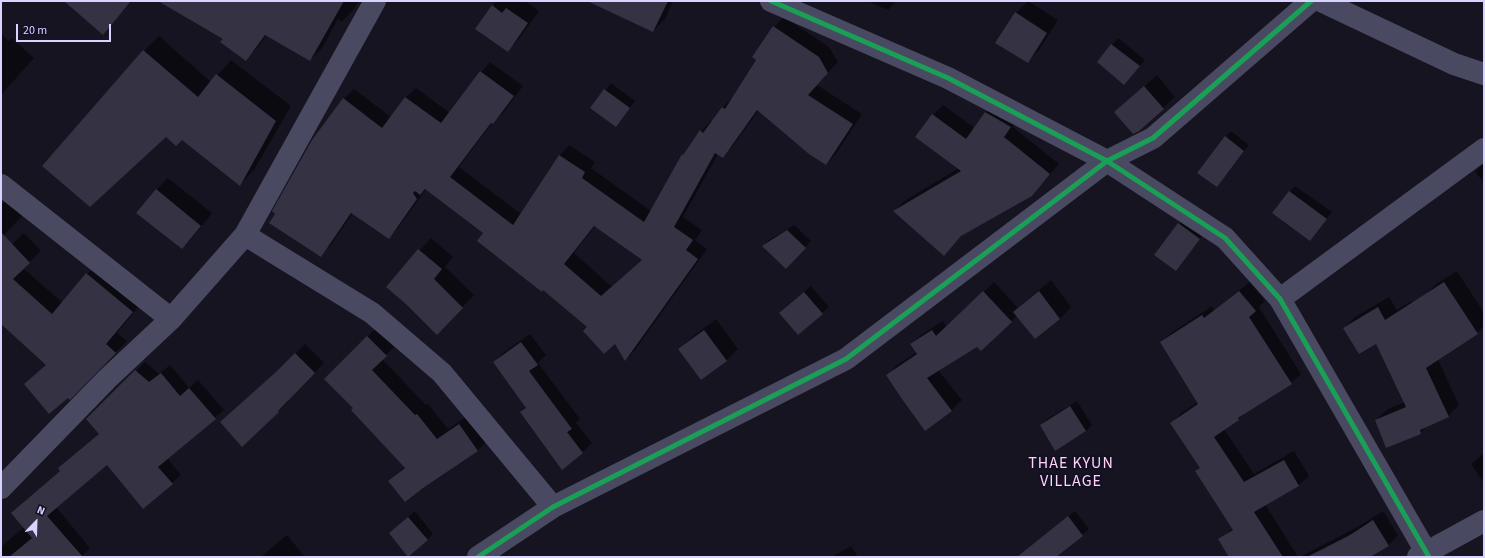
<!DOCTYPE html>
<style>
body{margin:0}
#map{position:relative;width:1485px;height:558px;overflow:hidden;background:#161421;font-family:"Source Sans 3",sans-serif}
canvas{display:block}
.frame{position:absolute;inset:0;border:2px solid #d9d4ff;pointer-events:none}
.north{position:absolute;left:16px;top:502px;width:40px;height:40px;-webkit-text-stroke:3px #130f26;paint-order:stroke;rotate:23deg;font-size:11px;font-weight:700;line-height:16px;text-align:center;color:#d9d4ff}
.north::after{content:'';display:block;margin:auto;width:14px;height:18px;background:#d9d4ff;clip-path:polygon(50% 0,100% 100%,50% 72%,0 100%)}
.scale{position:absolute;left:16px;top:24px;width:95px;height:18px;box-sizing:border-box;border:2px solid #d9d4ff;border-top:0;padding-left:5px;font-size:12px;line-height:14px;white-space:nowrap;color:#d9d4ff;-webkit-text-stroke:3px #130f26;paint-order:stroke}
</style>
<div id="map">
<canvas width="1485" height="558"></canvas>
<div class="frame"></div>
<div class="north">N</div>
<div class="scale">20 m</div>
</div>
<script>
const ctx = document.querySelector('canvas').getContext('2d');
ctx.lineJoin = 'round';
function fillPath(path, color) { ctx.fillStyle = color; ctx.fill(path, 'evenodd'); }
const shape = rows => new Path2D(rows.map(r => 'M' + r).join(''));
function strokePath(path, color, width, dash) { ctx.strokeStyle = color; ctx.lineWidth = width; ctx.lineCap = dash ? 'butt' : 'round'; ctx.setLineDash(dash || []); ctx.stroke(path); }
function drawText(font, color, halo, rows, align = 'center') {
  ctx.font = font + ' "Source Sans 3",sans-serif'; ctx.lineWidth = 4; ctx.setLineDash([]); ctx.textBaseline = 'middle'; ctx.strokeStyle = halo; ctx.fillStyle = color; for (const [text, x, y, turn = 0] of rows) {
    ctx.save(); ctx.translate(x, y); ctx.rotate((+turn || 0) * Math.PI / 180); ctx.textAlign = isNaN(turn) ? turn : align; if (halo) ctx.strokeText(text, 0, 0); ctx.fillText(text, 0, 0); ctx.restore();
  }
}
const shadow = shape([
 [78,1,132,1,103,33],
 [192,1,359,1,353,10,342,22,338,19,322,48,310,60,267,35,257,48,246,59,224,39],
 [496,1,525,1,539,11,519,39,507,50,476,29],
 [608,1,673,1,665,19,653,31],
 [867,1,896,1,888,10],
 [1028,1,1058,20,1039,50,1027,62,1016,13],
 [784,17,829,47,838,62,817,85,862,114,836,154,826,164,759,110,732,147,722,157,718,154,683,217,702,230,695,240,707,249,635,350,626,360,615,343,589,327,484,233,426,189,398,228,388,238,353,213,330,246,320,256,344,99,354,89,391,117,406,97,416,88,450,113,481,72,490,62,523,86,503,113,492,123,459,167,521,214,560,155,569,145,595,162,591,168,651,211,683,155,701,131,711,121,712,122,722,108,732,98,758,60,753,57,774,27],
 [595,226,642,260,612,287,574,253],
 [1,34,9,41,11,38,34,58,1,95],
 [159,36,211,82,231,60,291,106,254,170,240,184,182,139,166,135,44,166,144,51],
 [1118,38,1145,60,1130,77,1098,62],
 [1157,75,1175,97,1163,108,1116,112],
 [611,83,635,101,622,119,591,108],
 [996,102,1021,117,1013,127,1059,164,1032,195,963,234,944,255,894,211,904,201,959,168,916,137,933,115,943,105,975,128,986,112],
 [1231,131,1249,145,1217,186,1225,137],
 [1484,163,1484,182,1475,172],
 [168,178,212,213,194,236,182,248,156,190],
 [1295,186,1332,212,1310,239,1289,192],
 [9,196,27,211,1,238,1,205],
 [1185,217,1205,232,1176,270,1179,224],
 [794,225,811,241,786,267,763,246,769,240],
 [24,233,41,251,23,268,63,303,87,274,98,263,144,300,117,333,127,341,70,398,1,297,1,248,5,251],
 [431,238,453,257,445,267,474,295,437,333,407,304,387,287],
 [1457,271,1484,313,1484,326,1477,333,1458,346,1424,296,1436,284],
 [1051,280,1071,307,1060,319,1017,316,981,350,977,346,938,370,962,400,952,410,926,430,887,375,897,365,917,352,911,344,922,334,943,321,946,327,994,282,1018,308],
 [1250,282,1265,301,1259,307,1301,374,1291,383,1248,410,1239,419,1224,429,1254,474,1294,451,1309,476,1299,485,1265,504,1298,557,1231,557,1220,540,1233,528,1196,471,1201,467,1172,423,1181,413,1198,402,1161,342,1171,333,1212,306,1214,310],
 [811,286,829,307,798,334,786,307],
 [1389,297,1397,310,1411,301,1459,405,1448,416,1428,425,1420,433,1376,420,1388,409,1405,402,1376,342,1344,328,1355,317],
 [716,319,738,349,726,361,680,349,692,337],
 [378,326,396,345,382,359,426,405,428,404,448,429,470,414,488,440,477,451,389,481,405,466,354,408,325,379],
 [530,334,546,355,538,363,580,419,576,423,592,443,583,452,562,468,521,412,526,407,494,362,503,353],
 [305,344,324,363,287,400,288,402,242,445,286,363],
 [145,362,159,374,170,365,189,388,198,380,224,410,167,458,181,475,172,483,107,464,56,507,90,548,82,556,1,557,1,547,24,527,12,513,61,470,100,433,87,419],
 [1077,401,1092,425,1086,431,1041,425,1047,419],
 [1484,453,1484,483,1471,464],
 [415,511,433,534,427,540,390,533],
 [1075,511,1089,529,1059,554,1044,536],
 [1383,511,1398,535,1389,545,1369,557,1300,557,1361,525],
 [287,535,305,557,261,557,263,555],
 [851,546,858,557,832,557]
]);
const building = shape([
 [64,1,131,1,103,35],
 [158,1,344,1,310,61,265,35,246,61,220,42,223,39],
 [587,1,668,1,653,32],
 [492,5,502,13,506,8,528,23,508,52,475,29],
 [1015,12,1047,33,1028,63,995,43],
 [773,26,819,57,828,73,808,95,853,124,826,165,809,154,757,110,723,158,715,153,674,227,693,240,686,250,698,259,625,361,615,344,604,354,583,331,587,327,543,290,542,292,477,241,483,233,425,189,420,195,415,191,413,193,417,199,389,239,351,213,321,257,269,223,275,214,272,211,312,140,343,98,382,128,405,97,441,123,480,71,514,96,493,124,491,123,450,177,513,225,559,155,585,172,582,178,644,222,682,154,683,155,700,130,703,133,722,107,725,109,756,60,752,57],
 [594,226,642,260,601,296,564,264],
 [1111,44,1140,66,1124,85,1097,62],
 [143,50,198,97,216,74,276,121,240,186,182,140,176,146,166,137,90,207,42,166],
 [1144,86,1164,109,1139,131,1133,134,1114,112],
 [604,89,630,108,616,127,590,108],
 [985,112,1011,127,1004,137,1050,174,1032,196,961,236,944,256,893,211,961,171,915,137,932,114,966,139],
 [1225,136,1244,151,1217,187,1197,173],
 [156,189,201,226,182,249,136,213],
 [1289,191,1327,219,1310,241,1272,213],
 [1178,223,1200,239,1176,271,1154,255],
 [787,230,806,248,786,269,762,246],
 [1,232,30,263,13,279,52,314,86,273,133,312,106,344,116,353,70,400,68,398,49,414,24,384,46,365,1,324],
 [418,249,442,269,434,279,463,308,437,335,407,305,386,287],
 [1444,282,1478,334,1426,368,1449,417,1420,430,1421,434,1386,448,1375,420,1406,407,1376,344,1359,354,1343,328,1378,307,1385,320],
 [983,291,1012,322,981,351,977,347,927,378,952,411,925,431,902,399,886,375,917,354,910,344,932,330,936,336],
 [1039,291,1060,319,1035,339,1013,312],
 [1239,291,1256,311,1249,317,1292,384,1238,418,1239,420,1214,437,1244,482,1284,460,1299,486,1254,512,1283,557,1229,557,1218,539,1233,530,1195,471,1200,468,1170,423,1198,404,1160,342,1202,315,1204,318],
 [804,292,823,314,798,335,779,313],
 [704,330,727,361,701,380,678,349],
 [367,336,387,356,372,370,415,415,417,414,437,439,459,424,478,451,423,488,405,502,388,481,405,468,351,410,353,408,324,379],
 [521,342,538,365,529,371,572,429,567,432,583,453,562,470,520,412,526,408,493,362],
 [295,353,315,373,278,411,279,412,242,447,220,422,276,372],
 [135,370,149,382,161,373,180,396,189,388,216,419,158,467,173,484,143,509,107,465,47,516,83,557,9,557,32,538,11,513,60,471,58,468,99,434,86,419],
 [1070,406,1086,431,1055,451,1040,425],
 [1068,516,1083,536,1056,557,1017,557],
 [408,517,428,540,408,557,389,533],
 [1373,520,1389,546,1370,557,1307,557,1350,535]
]);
const minor = shape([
 [771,1,948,78,1107,161,1225,238,1280,299,1429,557],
 [1321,1,1454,64,1484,74],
 [1,185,171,319],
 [245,235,372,313,442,373,553,507],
 [1280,299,1484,149],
 [1,488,107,379,171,319,245,235,375,1],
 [478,557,553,507,846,359,1107,161,1153,138,1311,1],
 [1418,557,1484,521]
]);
const cycleway = shape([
 [771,1,948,78,1107,161,1225,238,1280,299,1429,557],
 [478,557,553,507,846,359,1107,161,1153,138,1311,1]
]);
const quarterNames = [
 ["THAE KYUN",1071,464],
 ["VILLAGE",1071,482]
];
fillPath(shadow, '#0007');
fillPath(building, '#343243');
strokePath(minor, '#4a4962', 22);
strokePath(cycleway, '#1a9f57', 5);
ctx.letterSpacing = '1px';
drawText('16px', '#ffd6f0', '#130f26', quarterNames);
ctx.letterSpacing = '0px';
</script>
